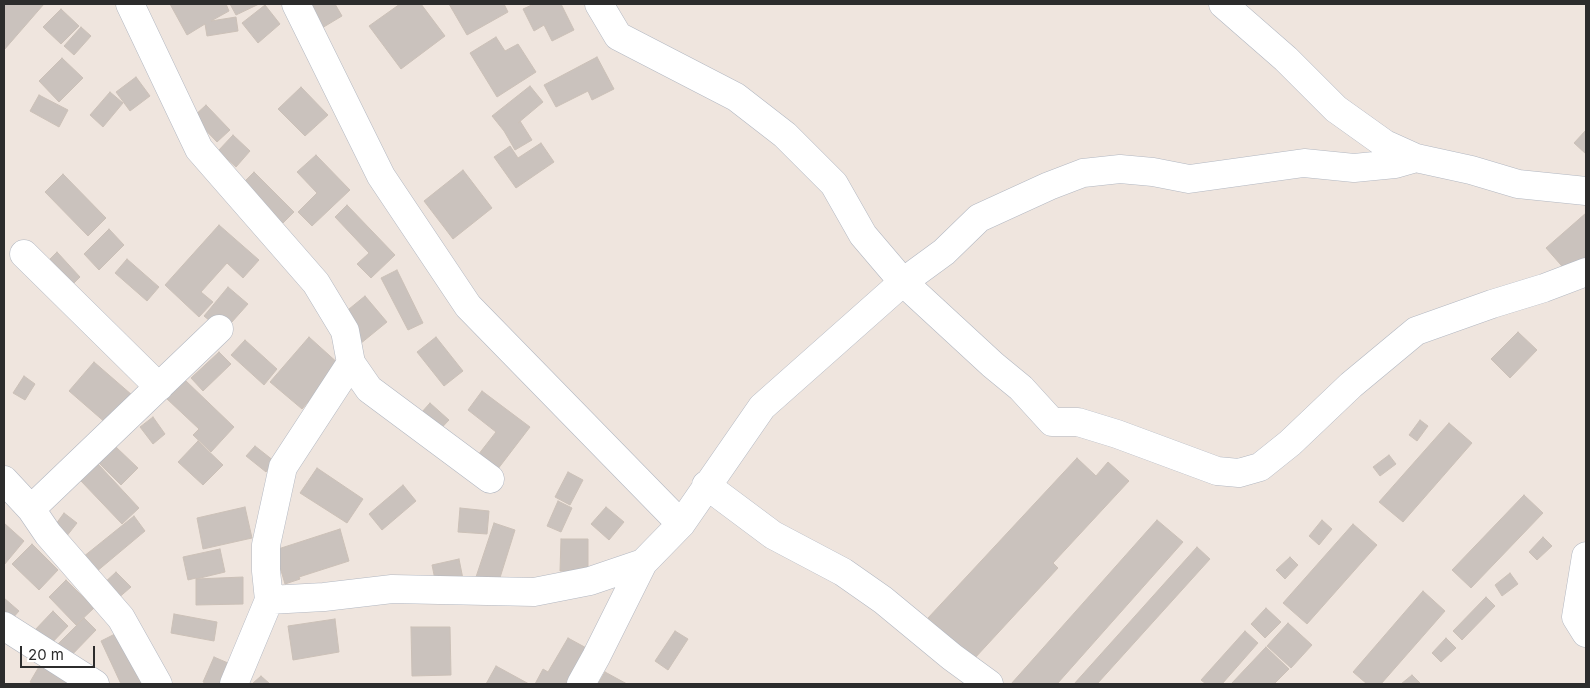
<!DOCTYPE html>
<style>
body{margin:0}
#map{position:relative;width:1590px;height:688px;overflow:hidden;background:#efe5de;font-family:Inter,sans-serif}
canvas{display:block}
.frame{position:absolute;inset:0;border:5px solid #2c2c2c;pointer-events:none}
.scale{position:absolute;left:20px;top:646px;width:75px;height:22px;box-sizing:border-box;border:2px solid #2c2c2c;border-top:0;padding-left:6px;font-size:15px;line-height:18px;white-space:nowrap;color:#2c2c2c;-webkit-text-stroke:4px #fff;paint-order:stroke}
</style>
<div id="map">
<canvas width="1590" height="688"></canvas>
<div class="frame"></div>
<div class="scale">20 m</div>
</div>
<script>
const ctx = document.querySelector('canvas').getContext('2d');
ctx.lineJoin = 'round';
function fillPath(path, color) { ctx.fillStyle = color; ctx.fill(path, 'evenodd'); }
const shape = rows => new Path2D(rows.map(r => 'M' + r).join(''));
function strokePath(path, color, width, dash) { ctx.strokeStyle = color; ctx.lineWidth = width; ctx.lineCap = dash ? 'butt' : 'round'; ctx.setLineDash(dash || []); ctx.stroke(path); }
const building = shape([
 [4,4,44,4,4,50,4,4],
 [170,4,226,4,229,11,211,21,236,17,238,31,207,36,205,24,187,35,170,4],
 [230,4,259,4,236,15,230,4],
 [306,4,335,4,342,16,322,28,306,4],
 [400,4,421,4,445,36,401,69,369,26,400,4],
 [449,4,504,4,508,12,467,35,449,4],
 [534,4,561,4,574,30,552,41,544,25,534,31,523,9,534,4],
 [265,5,280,24,258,43,242,23,265,5],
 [61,9,79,26,61,44,43,27,61,9],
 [81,27,91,36,74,55,64,46,81,27],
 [496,37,505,51,518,44,536,72,497,97,470,53,496,37],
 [597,57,614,89,592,100,588,91,556,107,544,85,597,57],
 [62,58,83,78,59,102,39,81,62,58],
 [136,77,150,96,130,111,116,92,136,77],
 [530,86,543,102,518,123,520,121,532,140,515,150,504,131,492,116,530,86],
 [301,87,328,115,305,136,278,109,301,87],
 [110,92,123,103,103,127,90,115,110,92],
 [39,95,68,110,59,127,30,111,39,95],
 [206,105,230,130,217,142,193,117,206,105],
 [1586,130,1586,154,1574,143,1586,130],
 [233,135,250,151,236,167,218,151,233,135],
 [541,143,554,162,516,188,494,157,510,146,518,158,541,143],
 [316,155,350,190,312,226,298,212,317,193,297,172,316,155],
 [463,170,492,208,453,239,424,201,463,170],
 [254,172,294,212,279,227,239,187,254,172],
 [63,174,106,218,88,236,45,192,63,174],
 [347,205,395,255,371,278,357,264,369,253,335,217,347,205],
 [1586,213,1586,257,1568,273,1546,248,1586,213],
 [219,225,259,260,243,278,227,263,201,292,213,302,199,317,165,285,219,225],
 [109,229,124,245,99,270,84,254,109,229],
 [57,252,80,277,66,291,42,267,57,252],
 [127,259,159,287,147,301,115,273,127,259],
 [397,270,423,323,408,330,381,278,397,270],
 [228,287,248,304,223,332,204,316,228,287],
 [365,296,387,322,360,344,338,318,365,296],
 [1518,332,1537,350,1510,378,1491,359,1518,332],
 [309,337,340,365,302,409,270,382,309,337],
 [436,337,463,371,444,386,417,352,436,337],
 [245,340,277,369,264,385,231,355,245,340],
 [219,352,231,364,203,391,191,378,219,352],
 [94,362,132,395,107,424,69,391,94,362],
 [24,376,35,384,25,400,13,393,24,376],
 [185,380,234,427,211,452,193,435,199,429,167,399,185,380],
 [482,391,530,427,491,478,471,464,496,432,468,410,482,391],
 [430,403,449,420,430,440,412,423,430,403],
 [153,417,165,434,153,444,140,427,153,417],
 [1420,420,1428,426,1417,441,1409,435,1420,420],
 [1449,423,1472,443,1403,522,1379,502,1449,423],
 [198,441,223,465,203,485,178,462,198,441],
 [255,446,274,461,266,472,246,456,255,446],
 [116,447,138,468,121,485,99,463,116,447],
 [1389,455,1396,464,1380,476,1373,467,1389,455],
 [1077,458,1096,476,1108,462,1129,481,1053,563,1058,568,974,659,928,618,1077,458],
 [98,464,139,508,122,524,81,481,98,464],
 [317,468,363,499,347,523,300,493,317,468],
 [568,472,583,480,570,505,555,497,568,472],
 [403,485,416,501,382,530,369,514,403,485],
 [1524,495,1543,513,1471,588,1452,570,1524,495],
 [558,501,572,508,561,532,547,526,558,501],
 [245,507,252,538,203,549,197,518,245,507],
 [606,507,624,522,609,540,591,524,606,507],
 [460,508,489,511,487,534,458,532,460,508],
 [64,513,77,523,66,537,53,528,64,513],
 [134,516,145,531,96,572,83,557,134,516],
 [1157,520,1183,542,1057,684,1011,684,1157,520],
 [1322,520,1332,529,1319,545,1309,536,1322,520],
 [4,523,24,541,4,565,4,523],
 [494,523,515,530,498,584,476,577,494,523],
 [1353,524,1377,545,1307,624,1283,603,1353,524],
 [340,529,349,561,299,577,300,579,285,584,275,550,340,529],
 [1543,537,1552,546,1537,560,1529,552,1543,537],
 [561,539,588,539,588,572,560,571,561,539],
 [32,544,58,570,39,590,12,564,32,544],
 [1197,547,1210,559,1097,684,1074,684,1197,547],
 [220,549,225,572,196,579,243,577,243,604,196,605,196,578,188,580,183,557,220,549],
 [1290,557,1298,565,1285,579,1276,570,1290,557],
 [459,559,465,589,438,594,432,565,459,559],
 [116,572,131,587,116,600,102,585,116,572],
 [1510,573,1518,584,1502,596,1495,585,1510,573],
 [66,580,94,608,76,625,49,597,66,580],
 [1423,591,1445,611,1381,684,1367,684,1353,672,1423,591],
 [1486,597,1495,606,1462,640,1453,631,1486,597],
 [4,598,19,611,4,628,4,598],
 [1266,608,1281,622,1265,638,1251,624,1266,608],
 [53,611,68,626,49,646,34,631,53,611],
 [174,614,217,622,214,641,171,633,174,614],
 [84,618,96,630,66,661,54,648,84,618],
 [335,619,339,652,293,660,288,626,335,619],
 [1288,623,1312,645,1291,668,1267,646,1288,623],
 [411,627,450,627,451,675,412,676,411,627],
 [675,631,688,639,668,670,655,661,675,631],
 [1245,631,1258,643,1222,684,1206,684,1201,680,1245,631],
 [117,633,141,684,121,684,101,641,117,633],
 [568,638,590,650,570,684,535,684,543,669,548,672,568,638],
 [1446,638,1456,648,1441,662,1432,653,1446,638],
 [1266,647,1289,669,1274,684,1231,684,1266,647],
 [214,657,235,666,227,684,208,684,203,682,214,657],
 [40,665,71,684,34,684,30,682,40,665],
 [496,666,529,684,486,684,496,666],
 [605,672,627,684,598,684,605,672],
 [1412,675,1420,683,1401,684,1412,675],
 [261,676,270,684,252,684,261,676]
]);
const minor = shape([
 [130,4,199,149,316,283,345,331,351,363,369,389,490,479],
 [296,4,381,176,468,306,681,524],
 [599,4,618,36,736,97,785,135,834,184,863,235,903,282,993,365,1021,388,1052,422,1078,422,1117,434,1217,471,1239,473,1260,467,1290,443,1351,385,1416,331,1492,304,1544,288,1586,272],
 [1223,4,1286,59,1336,109,1385,144,1416,158,1471,170,1518,184,1586,191],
 [24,254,159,387],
 [4,480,31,509,48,534,121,618,158,684],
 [706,485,773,535,843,572,883,600,952,657,989,684],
 [31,509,219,329],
 [1586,556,1576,617,1586,633],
 [269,600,324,597,392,589,534,592,590,581,643,563],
 [4,626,95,684],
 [234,684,269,600,266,571,266,545,283,467,351,363],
 [581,684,596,657,643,563,681,524,762,407,903,282,944,252,979,218,1049,186,1083,173,1120,169,1153,172,1189,179,1304,163,1354,168,1395,164,1416,158]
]);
fillPath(building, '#cac2bd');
strokePath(building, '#cbc0b7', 1);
strokePath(minor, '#b2b7c1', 29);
strokePath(minor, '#fff', 28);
</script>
